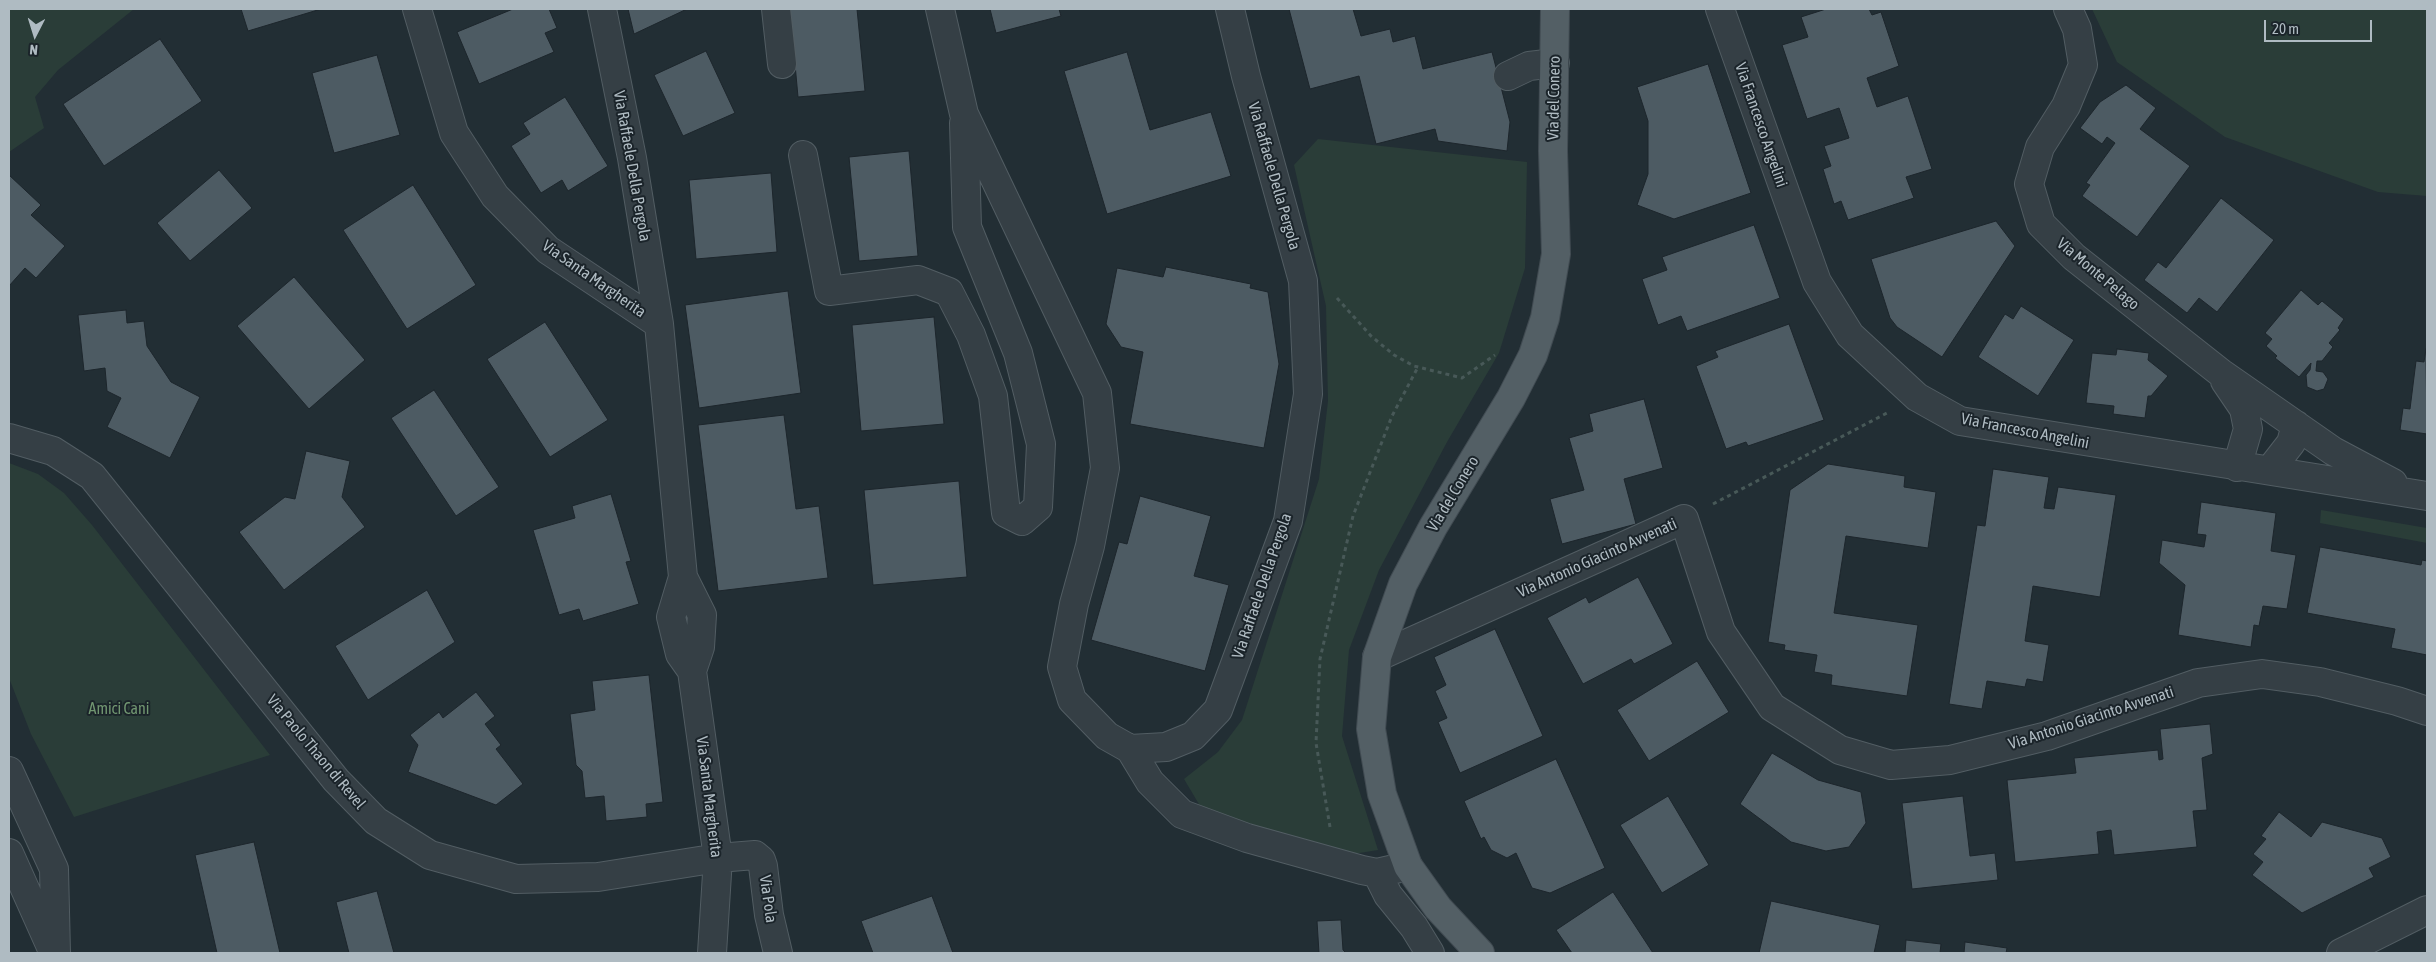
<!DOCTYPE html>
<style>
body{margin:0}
#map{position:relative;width:2436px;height:962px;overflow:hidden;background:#222e34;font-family:"Asap Condensed",sans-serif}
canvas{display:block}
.frame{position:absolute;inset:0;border:10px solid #afbbc2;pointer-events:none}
.north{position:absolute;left:10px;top:10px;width:50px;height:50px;-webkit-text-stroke:4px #1b242a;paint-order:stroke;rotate:185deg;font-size:14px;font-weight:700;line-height:20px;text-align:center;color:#afbbc2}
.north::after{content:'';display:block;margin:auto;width:18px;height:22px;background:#afbbc2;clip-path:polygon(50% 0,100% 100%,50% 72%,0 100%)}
.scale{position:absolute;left:2264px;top:20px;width:108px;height:22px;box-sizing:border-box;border:2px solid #afbbc2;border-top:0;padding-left:6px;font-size:15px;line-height:18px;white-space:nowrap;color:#afbbc2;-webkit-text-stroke:4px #1b242a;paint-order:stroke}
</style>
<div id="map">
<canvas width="2436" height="962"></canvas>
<div class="frame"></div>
<div class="north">N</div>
<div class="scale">20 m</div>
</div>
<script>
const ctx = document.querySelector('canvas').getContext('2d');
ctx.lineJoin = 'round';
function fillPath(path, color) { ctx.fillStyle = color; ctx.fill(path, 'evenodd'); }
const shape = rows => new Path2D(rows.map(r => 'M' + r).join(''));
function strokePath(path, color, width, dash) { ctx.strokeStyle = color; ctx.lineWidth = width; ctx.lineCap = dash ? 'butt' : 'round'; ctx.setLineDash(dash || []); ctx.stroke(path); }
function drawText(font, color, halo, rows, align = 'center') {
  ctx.font = font + ' "Asap Condensed",sans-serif'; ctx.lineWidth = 4; ctx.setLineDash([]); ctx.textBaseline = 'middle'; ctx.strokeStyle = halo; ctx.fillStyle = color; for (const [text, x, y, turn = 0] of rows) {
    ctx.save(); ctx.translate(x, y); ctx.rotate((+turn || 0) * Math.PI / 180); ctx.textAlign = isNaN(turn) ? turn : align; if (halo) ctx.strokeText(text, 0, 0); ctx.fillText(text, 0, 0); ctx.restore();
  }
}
const green = shape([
 [9,9,134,9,58,70,35,97,44,128,9,152],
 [2092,9,2427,9,2427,196,2378,192,2225,137,2117,62],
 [1318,139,1527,162,1525,268,1499,353,1447,442,1379,570,1349,650,1342,736,1378,850,1335,857,1206,816,1184,779,1218,752,1242,720,1319,479,1328,401,1326,306,1294,165],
 [9,463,38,474,64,493,92,525,270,755,74,817,31,734,9,678],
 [2321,510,2427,528,2427,543,2320,523]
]);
const building = shape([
 [241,9,321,9,248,31,241,9],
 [513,9,549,9,557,28,545,33,554,52,479,84,457,32,513,9],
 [628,9,687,9,634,34,628,9],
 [790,9,857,9,865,91,798,97,790,9],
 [990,9,1059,9,1061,16,996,33,990,9],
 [1289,9,1353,9,1361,36,1390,29,1393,42,1415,36,1423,69,1492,52,1510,122,1507,151,1438,141,1435,129,1376,144,1359,76,1310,89,1289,9],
 [1826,9,1869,9,1872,15,1881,12,1899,66,1867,78,1877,107,1908,96,1932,169,1906,177,1914,198,1848,220,1841,201,1834,204,1823,169,1831,166,1824,146,1849,138,1839,108,1807,119,1782,45,1808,37,1801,17,1826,9],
 [160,39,202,101,104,166,63,104,160,39],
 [706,51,735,113,683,136,654,75,706,51],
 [1127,52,1150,130,1211,112,1231,176,1107,214,1064,71,1127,52],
 [377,55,400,135,334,153,312,73,377,55],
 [1708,64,1751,193,1674,219,1637,205,1648,174,1648,121,1637,87,1708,64],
 [2126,85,2156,108,2140,129,2190,166,2137,237,2082,196,2090,185,2086,183,2115,143,2107,137,2102,144,2080,128,2100,102,2126,85],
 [565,97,608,166,568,191,562,180,541,193,511,146,530,134,523,123,565,97],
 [909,151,918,256,859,261,849,157,909,151],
 [219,170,252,208,190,261,157,223,219,170],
 [771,173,777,252,696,259,689,180,771,173],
 [9,175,41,205,31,215,65,246,36,278,25,268,9,286,9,175],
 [413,185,476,285,407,329,343,230,413,185],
 [2221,198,2274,240,2217,312,2199,298,2187,313,2144,280,2158,262,2166,268,2221,198],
 [1996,221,2015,246,1942,357,1897,327,1890,318,1871,259,1996,221],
 [1754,225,1780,298,1687,331,1681,316,1658,325,1642,279,1667,270,1662,257,1754,225],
 [1166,267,1251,284,1250,288,1268,292,1279,364,1264,448,1130,424,1143,352,1121,347,1106,324,1117,268,1163,277,1166,267],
 [294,277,365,360,309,409,237,326,294,277],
 [2301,290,2318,305,2322,301,2344,319,2338,328,2340,330,2329,343,2333,347,2322,361,2317,361,2316,371,2323,372,2328,379,2324,389,2317,391,2307,387,2306,375,2310,370,2311,363,2299,377,2275,358,2277,356,2266,346,2272,339,2265,333,2301,290],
 [788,291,801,393,699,408,685,305,788,291],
 [2021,306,2074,340,2038,396,1978,357,2005,314,2013,319,2021,306],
 [126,310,127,323,144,321,147,346,171,382,200,397,170,458,107,427,121,398,107,391,105,368,84,371,78,315,126,310],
 [934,317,944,424,861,431,852,325,934,317],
 [545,322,608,420,550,457,487,359,545,322],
 [1789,324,1824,420,1748,446,1746,442,1726,449,1696,366,1718,357,1715,351,1789,324],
 [2117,349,2149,353,2148,360,2168,376,2151,396,2148,396,2145,418,2113,414,2114,406,2086,403,2092,353,2116,355,2117,349],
 [2426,349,2427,434,2400,430,2403,408,2410,409,2416,361,2424,362,2426,349],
 [434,390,499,487,456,516,391,418,434,390],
 [1644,399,1663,468,1624,479,1636,524,1562,544,1550,499,1584,490,1569,438,1593,431,1589,414,1644,399],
 [784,415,796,509,819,506,828,578,718,591,698,425,784,415],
 [306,451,350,461,342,497,365,527,284,590,239,532,285,497,295,499,306,451],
 [1828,464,1905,476,1904,487,1936,492,1928,548,1846,536,1834,613,1918,625,1907,696,1831,685,1832,675,1814,672,1817,655,1784,650,1785,645,1768,642,1790,490,1828,464],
 [1993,469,2049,477,2044,508,2054,509,2058,487,2116,495,2100,597,2033,586,2025,641,2049,645,2043,682,2027,679,2025,687,1987,681,1982,709,1949,704,1977,525,1985,526,1993,469],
 [959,481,967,577,873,585,864,490,959,481],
 [611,494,631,561,626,562,639,604,583,621,579,609,559,615,533,530,575,518,572,506,611,494],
 [1140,496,1211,516,1194,576,1229,585,1205,671,1091,640,1119,542,1127,544,1140,496],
 [2201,502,2276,513,2271,551,2296,555,2287,609,2263,606,2259,626,2254,625,2251,647,2178,635,2185,585,2159,563,2162,540,2204,547,2206,535,2197,534,2201,502],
 [2320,547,2421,565,2422,560,2427,561,2427,655,2391,648,2395,629,2307,613,2320,547],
 [1638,577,1673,644,1634,664,1631,659,1583,684,1547,618,1586,597,1589,603,1638,577],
 [427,590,455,642,368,700,335,646,427,590],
 [1495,629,1543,736,1460,773,1438,722,1447,718,1435,691,1446,685,1434,657,1495,629],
 [1697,661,1729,712,1649,761,1617,710,1697,661],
 [649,675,663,802,646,804,647,817,606,821,604,796,585,798,582,771,576,765,570,714,595,710,592,681,649,675],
 [476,692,495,716,485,724,501,745,496,749,523,784,496,805,408,772,418,745,410,735,439,712,443,718,476,692],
 [2210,724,2213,754,2202,758,2207,810,2193,811,2197,847,2114,855,2111,830,2097,832,2099,854,2015,862,2007,780,2076,773,2074,758,2158,750,2159,760,2163,759,2160,729,2210,724],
 [1772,753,1818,780,1861,792,1866,823,1849,847,1826,851,1791,842,1740,804,1772,753],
 [1556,759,1605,868,1550,893,1532,888,1516,853,1507,858,1491,850,1484,837,1481,839,1464,801,1556,759],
 [1668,796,1709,865,1662,893,1620,825,1668,796],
 [1963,796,1970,856,1995,853,1998,880,1912,889,1902,803,1963,796],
 [2279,812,2311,837,2322,822,2382,838,2391,857,2369,868,2374,877,2302,913,2252,875,2263,862,2253,854,2266,839,2261,836,2279,812],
 [254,842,280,953,217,953,195,855,254,842],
 [377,891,394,953,349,953,336,902,377,891],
 [1613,892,1653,953,1572,953,1556,930,1613,892],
 [932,896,953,953,873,953,861,921,932,896],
 [1771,901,1880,925,1874,953,1759,953,1771,901],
 [1341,920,1343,950,1346,953,1319,953,1317,921,1341,920],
 [1906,940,1941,944,1940,953,1905,953,1906,940],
 [1965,942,2007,948,2006,953,1964,953,1965,942]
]);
const path = shape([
 [1337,298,1371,336,1394,355,1414,366,1462,378,1495,355],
 [1713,504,1887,413],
 [1330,827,1316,743,1320,659,1353,516,1392,416,1418,367]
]);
const minor = shape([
 [417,9,454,133,495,196,548,250,659,324],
 [602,9,632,158,659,324,683,577,702,615,700,647,692,671,718,858,712,953],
 [776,9,782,64],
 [940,9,964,114,1097,393,1105,468,1090,546,1074,604,1062,667,1072,700,1107,736,1130,749,1150,782,1182,814,1247,838,1362,870,1377,873,1408,866],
 [1720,9,1817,282,1850,335,1917,397,1960,421,2427,496],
 [2068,9,2077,29,2083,65,2066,106,2040,147,2029,184,2041,224,2074,257,2221,373,2333,451,2393,483],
 [1508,76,1529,66,1555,63],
 [803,155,829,291,918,280,949,292,971,335,993,396,1006,513,1022,521,1038,507,1041,444,1018,353,967,227,964,123],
 [2225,381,2244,409,2248,429,2237,467],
 [9,438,53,451,92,476,336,780,376,821,430,855,516,879,598,877,718,858,755,855,761,860,763,866,769,915,778,953],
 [2270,470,2291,443,2296,425],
 [683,577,671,617,680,654,692,671],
 [1377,657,1684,519,1721,632,1772,707,1840,750,1891,765,1950,760,2047,736,2198,683,2262,674,2320,682,2397,701,2427,711],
 [1130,749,1166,747,1193,736,1218,710,1288,521,1308,394,1303,281,1246,76,1230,9],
 [9,771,54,869,56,953],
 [9,853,51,947],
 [1377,873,1388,895,1414,927,1430,953],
 [2341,953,2427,910]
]);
const major = shape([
 [1480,953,1438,908,1408,866,1382,794,1371,729,1377,657,1403,584,1433,527,1511,398,1533,355,1545,318,1556,254,1553,151,1555,9]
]);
const streetNames = [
 ["Via del Conero",1554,98,-89],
 ["Via Francesco Angelini",1761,125,71],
 ["Via Raffaele Della Pergola",632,166,80],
 ["Via Raffaele Della Pergola",1274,176,74],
 ["Via Monte Pelago",2098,274,40],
 ["Via Santa Margherita",594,279,35],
 ["Via Francesco Angelini",2025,431,11],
 ["Via del Conero",1453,494,-59],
 ["Via Antonio Giacinto Avvenati",1597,558,-24],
 ["Via Raffaele Della Pergola",1262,586,-71],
 ["Via Antonio Giacinto Avvenati",2091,718,-18],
 ["Via Paolo Thaon di Revel",316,752,50],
 ["Via Santa Margherita",709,797,83],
 ["Via Pola",768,899,82]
];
const parkNames = [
 ["Amici Cani",119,709]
];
fillPath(green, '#2a3d38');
fillPath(building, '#4d5b63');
strokePath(building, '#1d262c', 1);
strokePath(minor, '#525d63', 30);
strokePath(major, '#414b52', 30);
strokePath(path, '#485958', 3, [4, 4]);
strokePath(minor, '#353f45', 28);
strokePath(major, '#535f65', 28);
drawText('16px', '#afbbc2', '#1b242a', streetNames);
drawText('16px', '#719671', '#1b242a', parkNames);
</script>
